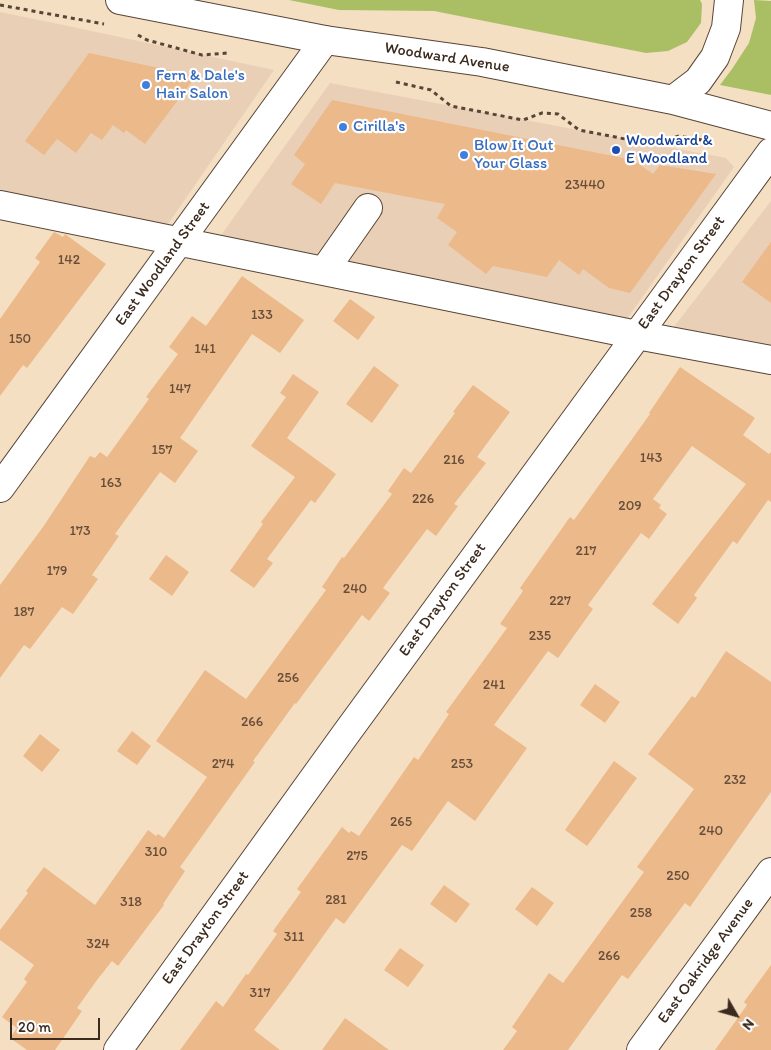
<!DOCTYPE html>
<style>
body{margin:0}
#map{position:relative;width:771px;height:1050px;overflow:hidden;background:#f4dfc3;font-family:Itim,sans-serif}
canvas{display:block}
.north{position:absolute;left:711px;top:990px;width:50px;height:50px;-webkit-text-stroke:4px #fff;paint-order:stroke;rotate:128deg;font-size:14px;font-weight:700;line-height:20px;text-align:center;color:#3b2a1e}
.north::after{content:'';display:block;margin:auto;width:18px;height:22px;background:#3b2a1e;clip-path:polygon(50% 0,100% 100%,50% 72%,0 100%)}
.scale{position:absolute;left:10px;top:1018px;width:90px;height:22px;box-sizing:border-box;border:2px solid #3b2a1e;border-top:0;padding-left:6px;font-size:15px;line-height:18px;white-space:nowrap;color:#3b2a1e;-webkit-text-stroke:4px #fff;paint-order:stroke}
</style>
<div id="map">
<canvas width="771" height="1050"></canvas>
<div class="north">N</div>
<div class="scale">20 m</div>
</div>
<script>
const ctx = document.querySelector('canvas').getContext('2d');
ctx.lineJoin = 'round';
function fillPath(path, color) { ctx.fillStyle = color; ctx.fill(path, 'evenodd'); }
const shape = rows => new Path2D(rows.map(r => 'M' + r).join(''));
function strokePath(path, color, width, dash) { ctx.strokeStyle = color; ctx.lineWidth = width; ctx.lineCap = dash ? 'butt' : 'round'; ctx.setLineDash(dash || []); ctx.stroke(path); }
function drawText(font, color, halo, rows, align = 'center') {
  ctx.font = font + ' Itim,sans-serif'; ctx.lineWidth = 4.5; ctx.setLineDash([]); ctx.textBaseline = 'middle'; ctx.strokeStyle = halo; ctx.fillStyle = color; for (const [text, x, y, turn = 0] of rows) {
    ctx.save(); ctx.translate(x, y); ctx.rotate((+turn || 0) * Math.PI / 180); ctx.textAlign = isNaN(turn) ? turn : align; if (halo) ctx.strokeText(text, 0, 0); ctx.fillText(text, 0, 0); ctx.restore();
  }
}
const built = shape([
 [0,12,73,27,274,70,164,230,0,198],
 [330,83,726,158,734,167,622,326,214,245],
 [771,201,771,348,673,328]
]);
const green = shape([
 [289,0,700,0,702,4,701,23,687,42,668,51,646,53,434,11,339,10],
 [754,0,771,1,771,95,720,85,732,69,749,43,756,18]
]);
const building = shape([
 [89,53,196,76,145,144,126,130,124,133,113,125,102,140,91,133,76,153,57,139,44,155,25,141],
 [332,100,633,160,653,174,660,165,716,174,630,293,609,288,583,269,579,275,559,260,547,277,493,266,486,274,448,245,457,232,437,218,445,204,335,183,321,204,291,184,305,164,294,155],
 [54,232,63,237,65,234,106,264,27,368,23,365,0,396,0,319,40,262,35,258],
 [771,242,771,303,742,282],
 [242,276,304,320,280,353,252,334,180,438,198,451,175,483,160,472,115,534,119,536,92,575,98,579,73,614,62,607,30,649,24,645,0,678,0,585,43,527,90,456,95,458,100,452,107,457,149,399,146,397,178,354,169,347,192,316,206,326],
 [350,299,375,317,358,340,333,321],
 [374,366,399,385,372,423,346,404],
 [680,367,755,418,743,435,769,454,771,452,771,502,768,500,737,544,733,541,694,595,697,598,678,624,652,604,746,484,692,446,653,499,661,505,659,508,667,514,649,539,641,533,588,605,593,609,558,658,548,651,494,725,527,748,475,821,448,801,412,851,402,845,344,924,336,918,286,988,254,1030,280,1050,180,1050,216,1001,223,1007,246,974,248,975,277,934,273,931,301,892,297,889,342,827,349,833,351,831,359,836,414,757,418,760,449,714,446,712,507,628,500,624,523,591,520,588,570,517,574,520,650,414,649,413],
 [293,374,319,392,287,438,336,474,315,503,311,500,267,559,273,563,254,588,230,571,263,524,261,522,295,477,251,446,286,397,280,393],
 [473,385,510,412,477,457,486,463,454,504,458,506,436,536,427,529,383,588,390,593,369,621,362,615,296,704,295,703,253,761,255,762,180,867,185,871,163,904,164,905,118,966,112,961,97,980,77,1008,82,1011,55,1050,27,1050,10,1038,17,1028,2,1017,27,982,24,979,34,965,0,940,0,930,28,893,26,891,44,867,95,905,148,830,156,836,158,834,164,838,207,777,156,741,205,670,246,699,326,590,322,587,342,557,344,558,392,494,388,491,404,468,411,473,455,413,453,412],
 [166,555,189,572,172,596,149,579],
 [726,651,771,682,771,792,690,907,685,903,628,979,622,975,568,1050,503,1050,517,1031,512,1027,549,973,563,983,644,872,637,867,694,789,648,754,692,696,695,698],
 [595,684,620,702,605,723,580,705],
 [132,731,151,746,137,765,117,751],
 [40,734,60,750,42,772,23,756],
 [614,761,637,778,587,846,565,830],
 [444,885,470,904,456,923,430,904],
 [532,887,554,903,537,926,515,909],
 [400,948,424,965,408,987,384,970],
 [771,965,771,1050,715,1050,747,1005,744,1002],
 [345,1018,389,1050,322,1050]
]);
const path = shape([
 [0,5,104,24],
 [138,35,147,40,202,55,228,53],
 [396,82,431,90,451,106,523,120,542,113,558,114,579,130,651,144,679,136,702,140]
]);
const minor = shape([
 [0,205,637,335,771,360],
 [324,271,368,208],
 [0,488,325,40],
 [118,1050,345,735,771,152],
 [641,1050,771,872]
]);
const major = shape([
 [120,0,325,40,482,62,673,100,771,126],
 [673,100,698,81,715,57,726,28,729,0]
]);
const markers = [
 [146,85,5,"#3f7fe0"],
 [343,127,5,"#3f7fe0"],
 [616,150,5,"#1a4fb4"],
 [464,155,5,"#3f7fe0"]
];
const numberNames = [
 ["23440",585,185],
 ["142",69,260],
 ["133",262,315],
 ["150",20,339],
 ["141",205,349],
 ["147",180,389],
 ["157",162,450],
 ["143",651,458],
 ["216",454,460],
 ["163",111,483],
 ["226",423,499],
 ["209",630,506],
 ["173",80,531],
 ["217",586,551],
 ["179",57,571],
 ["240",355,589],
 ["227",560,601],
 ["187",24,612],
 ["235",540,636],
 ["256",288,678],
 ["241",494,685],
 ["266",252,722],
 ["274",223,764],
 ["253",462,764],
 ["232",735,780],
 ["265",401,822],
 ["240",711,831],
 ["310",156,852],
 ["275",357,856],
 ["250",678,876],
 ["281",336,900],
 ["318",131,902],
 ["258",641,913],
 ["311",294,937],
 ["324",98,944],
 ["266",609,956],
 ["317",260,993]
];
const streetNames = [
 ["Woodward Avenue",447,58,9],
 ["East Woodland Street",163,264,-54],
 ["East Drayton Street",682,273,-54],
 ["East Drayton Street",443,600,-54],
 ["East Drayton Street",206,928,-54],
 ["East Oakridge Avenue",706,961,-54]
];
const shopNames = [
 ["Fern & Dale's",156,76],
 ["Hair Salon",156,94],
 ["Cirilla's",353,127],
 ["Blow It Out",474,146],
 ["Your Glass",474,164]
];
const transitNames = [
 ["Woodward &",626,141],
 ["E Woodland",626,159]
];
fillPath(built, '#e9cfb6');
fillPath(green, '#aabf63');
fillPath(building, '#ecb98a');
strokePath(minor, '#574537', 30);
strokePath(major, '#574537', 30);
strokePath(path, '#574537', 3, [4, 4]);
strokePath(minor, '#fff', 28);
strokePath(major, '#fff', 28);
for (const [x, y, r, color] of markers) { const dot = new Path2D(); dot.arc(x, y, r, 0, 2 * Math.PI); ctx.fillStyle = color; ctx.fill(dot); strokePath(dot, '#fff', 2); }
drawText('14px', '#674e39', null, numberNames);
drawText('16px', '#3b2a1e', '#fff', streetNames);
drawText('16px', '#366cbe', '#fff', shopNames, 'left');
drawText('16px', '#164399', '#fff', transitNames, 'left');
</script>
